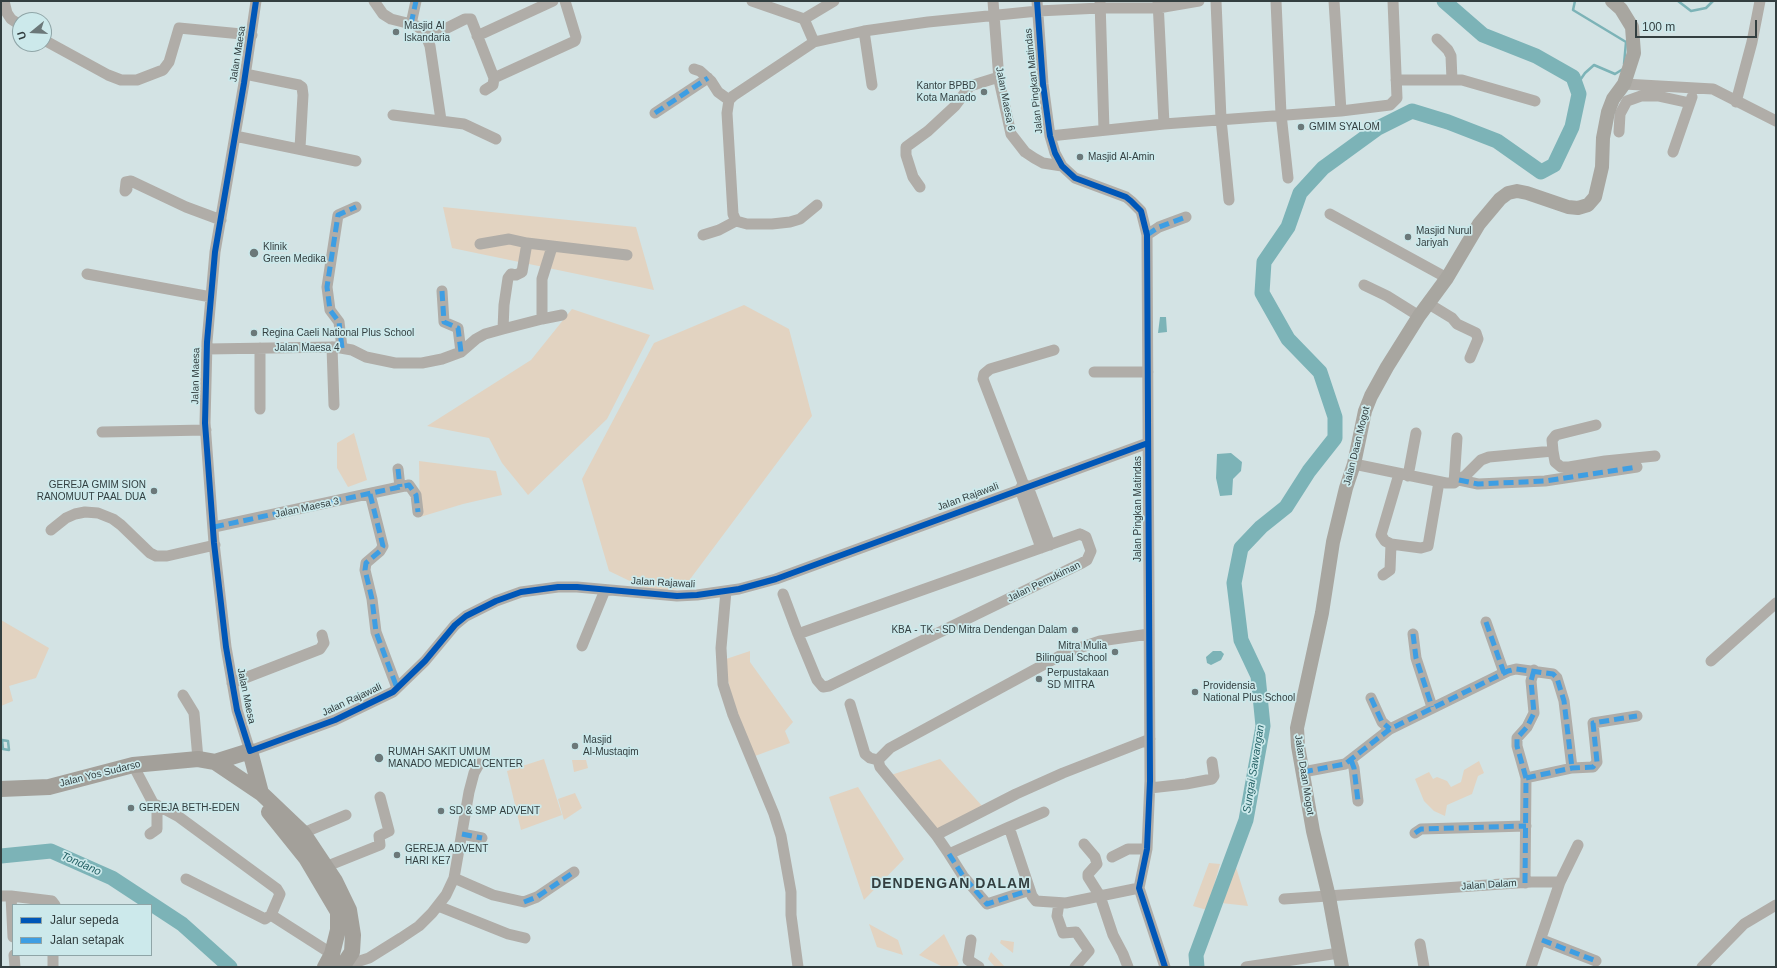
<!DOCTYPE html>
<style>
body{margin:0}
#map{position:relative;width:1777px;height:968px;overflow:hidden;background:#d3e3e4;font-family:Arial,sans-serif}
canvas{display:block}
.frame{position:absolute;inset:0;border:2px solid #333f40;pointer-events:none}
.legend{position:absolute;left:12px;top:904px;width:140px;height:52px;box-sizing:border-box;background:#cce9eb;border:1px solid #8fa5a7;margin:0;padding:5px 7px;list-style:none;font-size:12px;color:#333f40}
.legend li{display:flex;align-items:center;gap:8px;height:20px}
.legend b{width:20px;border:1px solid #8fa5a7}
.north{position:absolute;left:12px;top:12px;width:40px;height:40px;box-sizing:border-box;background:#cce9eb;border:1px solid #8fa5a7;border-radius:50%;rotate:252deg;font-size:11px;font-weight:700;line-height:16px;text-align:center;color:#333f40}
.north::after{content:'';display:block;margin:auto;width:14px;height:18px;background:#6b7879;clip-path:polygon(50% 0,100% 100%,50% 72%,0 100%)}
.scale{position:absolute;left:1635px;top:20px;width:122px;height:18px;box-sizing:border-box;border:2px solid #333f40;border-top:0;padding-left:5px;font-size:12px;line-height:14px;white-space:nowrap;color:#333f40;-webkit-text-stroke:3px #cce9eb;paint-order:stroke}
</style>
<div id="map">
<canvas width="1777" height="968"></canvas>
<div class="frame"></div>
<ul class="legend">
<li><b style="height:5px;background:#0057b8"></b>Jalur sepeda</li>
<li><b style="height:5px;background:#3e9ee3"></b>Jalan setapak</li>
</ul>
<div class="north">U</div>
<div class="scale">100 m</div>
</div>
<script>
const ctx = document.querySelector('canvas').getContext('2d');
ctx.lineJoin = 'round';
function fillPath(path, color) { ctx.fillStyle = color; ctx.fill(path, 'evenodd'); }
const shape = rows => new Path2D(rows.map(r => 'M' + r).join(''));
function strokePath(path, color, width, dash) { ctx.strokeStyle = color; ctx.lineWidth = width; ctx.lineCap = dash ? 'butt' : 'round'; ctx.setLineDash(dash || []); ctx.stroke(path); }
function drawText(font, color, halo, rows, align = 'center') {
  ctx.font = font + ' Arial,sans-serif'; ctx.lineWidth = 3.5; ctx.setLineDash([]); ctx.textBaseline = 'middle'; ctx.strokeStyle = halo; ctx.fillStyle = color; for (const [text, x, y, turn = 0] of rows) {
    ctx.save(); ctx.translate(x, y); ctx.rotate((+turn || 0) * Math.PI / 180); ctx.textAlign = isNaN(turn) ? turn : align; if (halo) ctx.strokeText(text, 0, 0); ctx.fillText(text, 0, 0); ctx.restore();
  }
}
const green = shape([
 [443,207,636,227,654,290,452,248],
 [744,305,789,329,812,416,685,586,657,594,609,571,582,479,654,343],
 [572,309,650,335,607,419,528,495,502,463,489,438,427,426,531,360],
 [354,433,367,480,348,487,337,468,337,443],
 [419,461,496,471,502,495,463,504,420,517],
 [1,620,49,648,36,678,9,686,13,701,1,706],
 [750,651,750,662,793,722,785,731,790,743,755,756,737,719,723,660],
 [544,759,562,815,521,830,507,771],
 [940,759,983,807,936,831,891,775],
 [572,760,586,760,588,768,574,772],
 [1479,761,1484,773,1478,776,1472,794,1447,805,1445,816,1434,811,1424,801,1415,779,1429,772,1433,779,1437,777,1447,781,1451,787,1461,782,1464,770],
 [858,787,904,859,864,900,829,797],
 [575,793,582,808,564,820,558,799],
 [1209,863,1220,864,1207,910,1193,906],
 [1235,864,1248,906,1221,903],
 [869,924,898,940,903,955,877,947],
 [944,934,959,964,956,967,943,967,919,955],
 [1001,940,1014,942,1013,953,1000,943],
 [991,952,1005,967,995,967,988,959]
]);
const water = shape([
 [1160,317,1166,317,1167,332,1158,333],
 [1231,453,1242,462,1241,471,1233,479,1232,495,1220,496,1216,478,1217,454],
 [1213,651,1221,651,1224,654,1221,660,1211,665,1207,663,1206,657]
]);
const stream = shape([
 [1575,1,1573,10,1626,42,1624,64],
 [1678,1,1691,11,1706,8,1713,1],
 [1576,86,1585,73,1594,65,1615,74,1623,69],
 [2,740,8,741,9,750,3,749,2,740]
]);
const river = shape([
 [1,856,51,851,112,878,182,924,230,967],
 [1197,967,1196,955,1246,820,1263,726,1258,676,1241,640,1234,583,1241,548,1261,527,1286,507,1309,471,1335,438,1335,417,1320,372,1288,339,1262,293,1264,262,1288,227,1300,193,1323,168,1378,128,1412,111,1448,122,1497,141,1541,172,1554,165,1572,127,1579,94,1573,77,1536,56,1483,35,1444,1]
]);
const minor = shape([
 [4,1,7,13,11,19,20,25],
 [256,1,244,83,215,252,207,342,205,423,214,543,226,647,237,710,250,751,335,720,393,692,425,661,455,625,466,616,496,601,521,592,558,587,577,587,677,596,697,595,739,589,776,579,1148,443],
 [374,1,383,14,391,19,415,25,424,31,430,46,441,120],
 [752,1,804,19,814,42],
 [993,1,999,80,1011,134,1025,152,1034,158,1043,163,1062,166],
 [1037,1,1043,84,1050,136,1055,153,1062,166,1075,178,1126,197,1131,201,1141,211,1147,235,1150,781,1147,849,1139,888,1165,967],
 [1100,1,1104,130],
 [1158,1,1164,124],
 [1216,1,1221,119,1229,200],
 [1276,1,1281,114,1288,178],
 [1334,1,1341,111],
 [804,19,834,1],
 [411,24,416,1],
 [864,31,872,85],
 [477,36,553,1],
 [427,38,465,19,471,19,494,78,493,85,485,90],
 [1437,39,1448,50,1451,56,1452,80],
 [44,40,108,75,121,80,137,80,163,70,169,62,179,28,252,35],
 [694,69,700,71,711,81,718,92,729,100],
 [245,74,299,85,302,87,303,95,300,148],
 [494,78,575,41,576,37,565,1],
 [1396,80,1462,80,1535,101],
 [1624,84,1713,89,1776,121],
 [1736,102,1752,42,1760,1],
 [655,113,708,78],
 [393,115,464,124,496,139],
 [1619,132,1620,114,1627,101,1641,96,1658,96,1690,103],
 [235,136,356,161],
 [1050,136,1164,124,1341,111,1390,105,1397,98,1393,1],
 [1673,152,1692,97],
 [920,187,913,177,906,155,906,147,928,131,955,106,970,86,999,77],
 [127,189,125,191,126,182,131,181,186,207,221,220],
 [817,205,800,219,790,222,772,224,747,224,736,221,733,214,727,113,729,100,733,96,814,42,864,31,928,22,1038,11,1100,8,1158,8,1199,1],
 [1330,214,1447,278],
 [703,235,719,230,736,221],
 [1147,235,1159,227,1186,217],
 [480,244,509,239,527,243],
 [87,274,211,297],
 [1364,285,1387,296,1419,316],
 [442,291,444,322,458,328,461,352],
 [1429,304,1452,318,1457,324,1476,333,1478,339,1470,358],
 [542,319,562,315],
 [503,329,542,319,542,279,552,247],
 [332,347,334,405],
 [260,348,260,409],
 [342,348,339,322,330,310,327,287,338,215,356,207],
 [207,349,335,347,352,350,366,357,395,363,422,363,442,359,461,352,476,339,485,334,503,329,504,305,508,278,511,274,516,275,522,272,527,243,627,255],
 [1094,372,1148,372],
 [102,432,206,430],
 [1553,451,1552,440,1556,435,1596,425],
 [1354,464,1446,483,1454,483,1466,475,1481,460,1489,457,1553,451,1555,462,1561,467,1569,467,1605,461,1655,456],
 [398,469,400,487],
 [1399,474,1381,535,1385,541,1391,544,1421,548,1428,546,1439,482],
 [1408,476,1416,433],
 [1459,480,1478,484,1545,481,1637,467],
 [1454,483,1457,438],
 [1023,484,1020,489,1041,548],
 [370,494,383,546,380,551,366,563,365,570,372,599,376,632,397,688],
 [214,527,409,485,416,495,418,512],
 [51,530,66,518,75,514,85,512,98,513,113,519,121,525,150,553,156,556,167,556,215,545],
 [1080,534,1086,537,1091,551,1087,560,1082,563,829,686,823,687,817,680,798,634,1080,534],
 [1050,545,1028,487,1023,483,983,379,984,374,990,369,1054,350],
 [1383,575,1390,570,1391,544],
 [726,591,721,648,723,684,733,715,774,814,781,836,791,892,791,915,798,967],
 [783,594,798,634],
 [1486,622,1504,673],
 [1413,634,1416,658,1432,707],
 [582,646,605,590],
 [1711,661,1776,603],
 [232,683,320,649,324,643,322,635],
 [183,695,194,713,198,759],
 [1371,698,1382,722,1390,729],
 [850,704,865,754,870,758,878,760],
 [1351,760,1354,768,1358,801],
 [133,765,153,803,179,817,277,889,280,894,271,915,265,919,186,879],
 [1303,772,1345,764,1390,729,1508,671,1516,669,1553,674,1557,678,1564,701,1572,768],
 [1526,778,1572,768,1593,767,1597,762,1593,723,1637,716],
 [1150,788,1186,784,1212,779,1214,776,1212,762],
 [1009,827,1044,812],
 [303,833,346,815],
 [1415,833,1421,829,1526,826],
 [150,834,157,829,157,805],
 [462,834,482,838],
 [936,835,1016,794,1063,773,1150,739],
 [1084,844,1095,857,1097,864,1088,874,1088,877,1100,896,1113,935,1123,954,1128,967],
 [949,854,963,876,987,904,1030,890],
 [1112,857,1128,849,1147,849],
 [325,867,380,845,379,836,389,831,380,797],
 [454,878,493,895,524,902,537,897,574,872],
 [1560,882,1578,845],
 [1525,883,1526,778,1517,746,1517,738,1527,727,1534,713,1531,681,1534,670],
 [1139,888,1066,903,1036,901,1032,896,1009,827,949,854,936,835,880,767,878,760,890,748,1067,652,1100,641,1149,634],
 [1,896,11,896,52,901,55,905],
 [11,896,13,937],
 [1284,899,1531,882,1560,882,1531,967],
 [1059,903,1057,916,1063,933,1076,932,1089,951,1075,967],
 [438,906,508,934,525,938],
 [271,915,332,954],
 [971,940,968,960,979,967],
 [1542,940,1596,961],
 [1420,944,1424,967],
 [14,955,15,967],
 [53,967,53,955],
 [341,967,369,958,401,938,419,926,432,913,446,895,454,878,469,792,474,773,479,764],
 [1246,967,1339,953],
 [1702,967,1744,924,1776,905]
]);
const major = shape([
 [1342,967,1329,897,1313,831,1298,746,1297,728,1322,613,1333,542,1346,488,1354,464,1365,411,1371,396,1387,367,1419,316,1447,278,1479,224,1500,199,1508,193,1517,191,1527,193,1568,207,1578,208,1588,205,1595,197,1602,167,1603,138,1608,112,1613,99,1624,84,1634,53,1632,27,1621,9,1612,1]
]);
const highway = shape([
 [215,762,250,751,261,793],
 [1,789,49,787,133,765,198,759,215,762,261,793,303,833,335,881,349,910,353,935,352,952,346,961,340,967],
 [269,812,306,858,338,912,338,930,332,954,325,967]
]);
const quiet = shape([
 [411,24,416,1],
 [655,113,708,78],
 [1147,235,1159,227,1186,217],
 [442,291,444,322,458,328,461,352],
 [342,348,339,322,330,310,327,287,338,215,356,207],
 [398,469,400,487],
 [1459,480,1478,484,1545,481,1637,467],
 [370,494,383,546,380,551,366,563,365,570,372,599,376,632,397,688],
 [214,527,409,485,416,495,418,512],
 [1486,622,1504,673],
 [1413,634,1416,658,1432,707],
 [1371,698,1382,722,1390,729],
 [1351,760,1354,768,1358,801],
 [1303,772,1345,764,1390,729,1508,671,1516,669,1553,674,1557,678,1564,701,1572,768],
 [1526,778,1572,768,1593,767,1597,762,1593,723,1637,716],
 [1415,833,1421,829,1526,826],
 [462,834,482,838],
 [949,854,963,876,987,904,1030,890],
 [1525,883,1526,778,1517,746,1517,738,1527,727,1534,713,1531,681,1534,670],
 [524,902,537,897,574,872],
 [1542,940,1596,961]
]);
const cycleway = shape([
 [256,1,244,83,215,252,207,342,205,423,214,543,226,647,237,710,250,751,335,720,393,692,425,661,455,625,466,616,496,601,521,592,558,587,577,587,677,596,697,595,739,589,776,579,1148,443],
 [1037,1,1043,84,1050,136,1055,153,1062,166,1075,178,1126,197,1131,201,1141,211,1147,235,1150,781,1147,849,1139,888,1165,967]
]);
const markers = [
 [396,32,4,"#6b7879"],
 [984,92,4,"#6b7879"],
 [1301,127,4,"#6b7879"],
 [1080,157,4,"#6b7879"],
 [1408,237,4,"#6b7879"],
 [254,253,5,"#6b7879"],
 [254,333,4,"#6b7879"],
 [154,491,4,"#6b7879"],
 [1075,630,4,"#6b7879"],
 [1115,652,4,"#6b7879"],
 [1039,679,4,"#6b7879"],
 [1195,692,4,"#6b7879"],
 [575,746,4,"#6b7879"],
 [379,758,5,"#6b7879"],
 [131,808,4,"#6b7879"],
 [441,811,4,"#6b7879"],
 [397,855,4,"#6b7879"]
];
const poiNames = [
 ["Masjid Al",404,26],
 ["Iskandaria",404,38],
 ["Kantor BPBD",976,86,"right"],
 ["Kota Manado",976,98,"right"],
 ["GMIM SYALOM",1309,127],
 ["Masjid Al-Amin",1088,157],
 ["Masjid Nurul",1416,231],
 ["Jariyah",1416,243],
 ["Klinik",263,247],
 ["Green Medika",263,259],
 ["Regina Caeli National Plus School",262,333],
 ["GEREJA GMIM SION",146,485,"right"],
 ["RANOMUUT PAAL DUA",146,497,"right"],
 ["KBA - TK - SD Mitra Dendengan Dalam",1067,630,"right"],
 ["Mitra Mulia",1107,646,"right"],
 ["Bilingual School",1107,658,"right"],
 ["Perpustakaan",1047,673],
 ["SD MITRA",1047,685],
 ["Providensia",1203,686],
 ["National Plus School",1203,698],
 ["Masjid",583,740],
 ["Al-Mustaqim",583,752],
 ["RUMAH SAKIT UMUM",388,752],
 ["MANADO MEDICAL CENTER",388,764],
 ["GEREJA BETH-EDEN",139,808],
 ["SD & SMP ADVENT",449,811],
 ["GEREJA ADVENT",405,849],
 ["HARI KE7",405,861]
];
const streetNames = [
 ["Jalan Maesa",238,54,-81],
 ["Jalan Pingkan Matindas",1034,81,-96],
 ["Jalan Maesa 6",1005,99,79],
 ["Jalan Maesa 4",307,348],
 ["Jalan Maesa",196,376,-89],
 ["Jalan Daan Mogot",1357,446,-76],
 ["Jalan Rajawali",968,497,-20],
 ["Jalan Maesa 3",307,508,-12],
 ["Jalan Pingkan Matindas",1138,509,-90],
 ["Jalan Pemukiman",1044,582,-26],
 ["Jalan Rajawali",663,583,3],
 ["Jalan Maesa",246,696,78],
 ["Jalan Rajawali",352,700,-25],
 ["Jalan Yos Sudarso",100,774,-14],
 ["Jalan Daan Mogot",1304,775,81],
 ["Jalan Dalam",1489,885,-4]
];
const waterNames = [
 ["Sungai Sawangan",1254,769,-81],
 ["Tondano",81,864,24]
];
const districtNames = [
 ["DENDENGAN DALAM",951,884]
];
fillPath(green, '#e2d3c1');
fillPath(water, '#7cb3b7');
strokePath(stream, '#7cb3b7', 2.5);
strokePath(river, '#7cb3b7', 15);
strokePath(minor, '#b0ada8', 11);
strokePath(major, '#a8a6a0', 14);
strokePath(highway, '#a3a09a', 16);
strokePath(quiet, '#3e9ee3', 5, [10, 5]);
strokePath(cycleway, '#0057b8', 6);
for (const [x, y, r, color] of markers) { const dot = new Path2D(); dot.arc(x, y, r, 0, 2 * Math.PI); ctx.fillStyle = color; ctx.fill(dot); strokePath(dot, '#cce9eb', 1.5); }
drawText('10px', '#333f40', '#cce9eb', poiNames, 'left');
drawText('10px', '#333f40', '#cce9eb', streetNames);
drawText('italic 11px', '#266266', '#cce9eb', waterNames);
ctx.letterSpacing = '1px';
drawText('bold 14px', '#333f40', '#cce9eb', districtNames);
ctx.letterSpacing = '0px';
</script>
